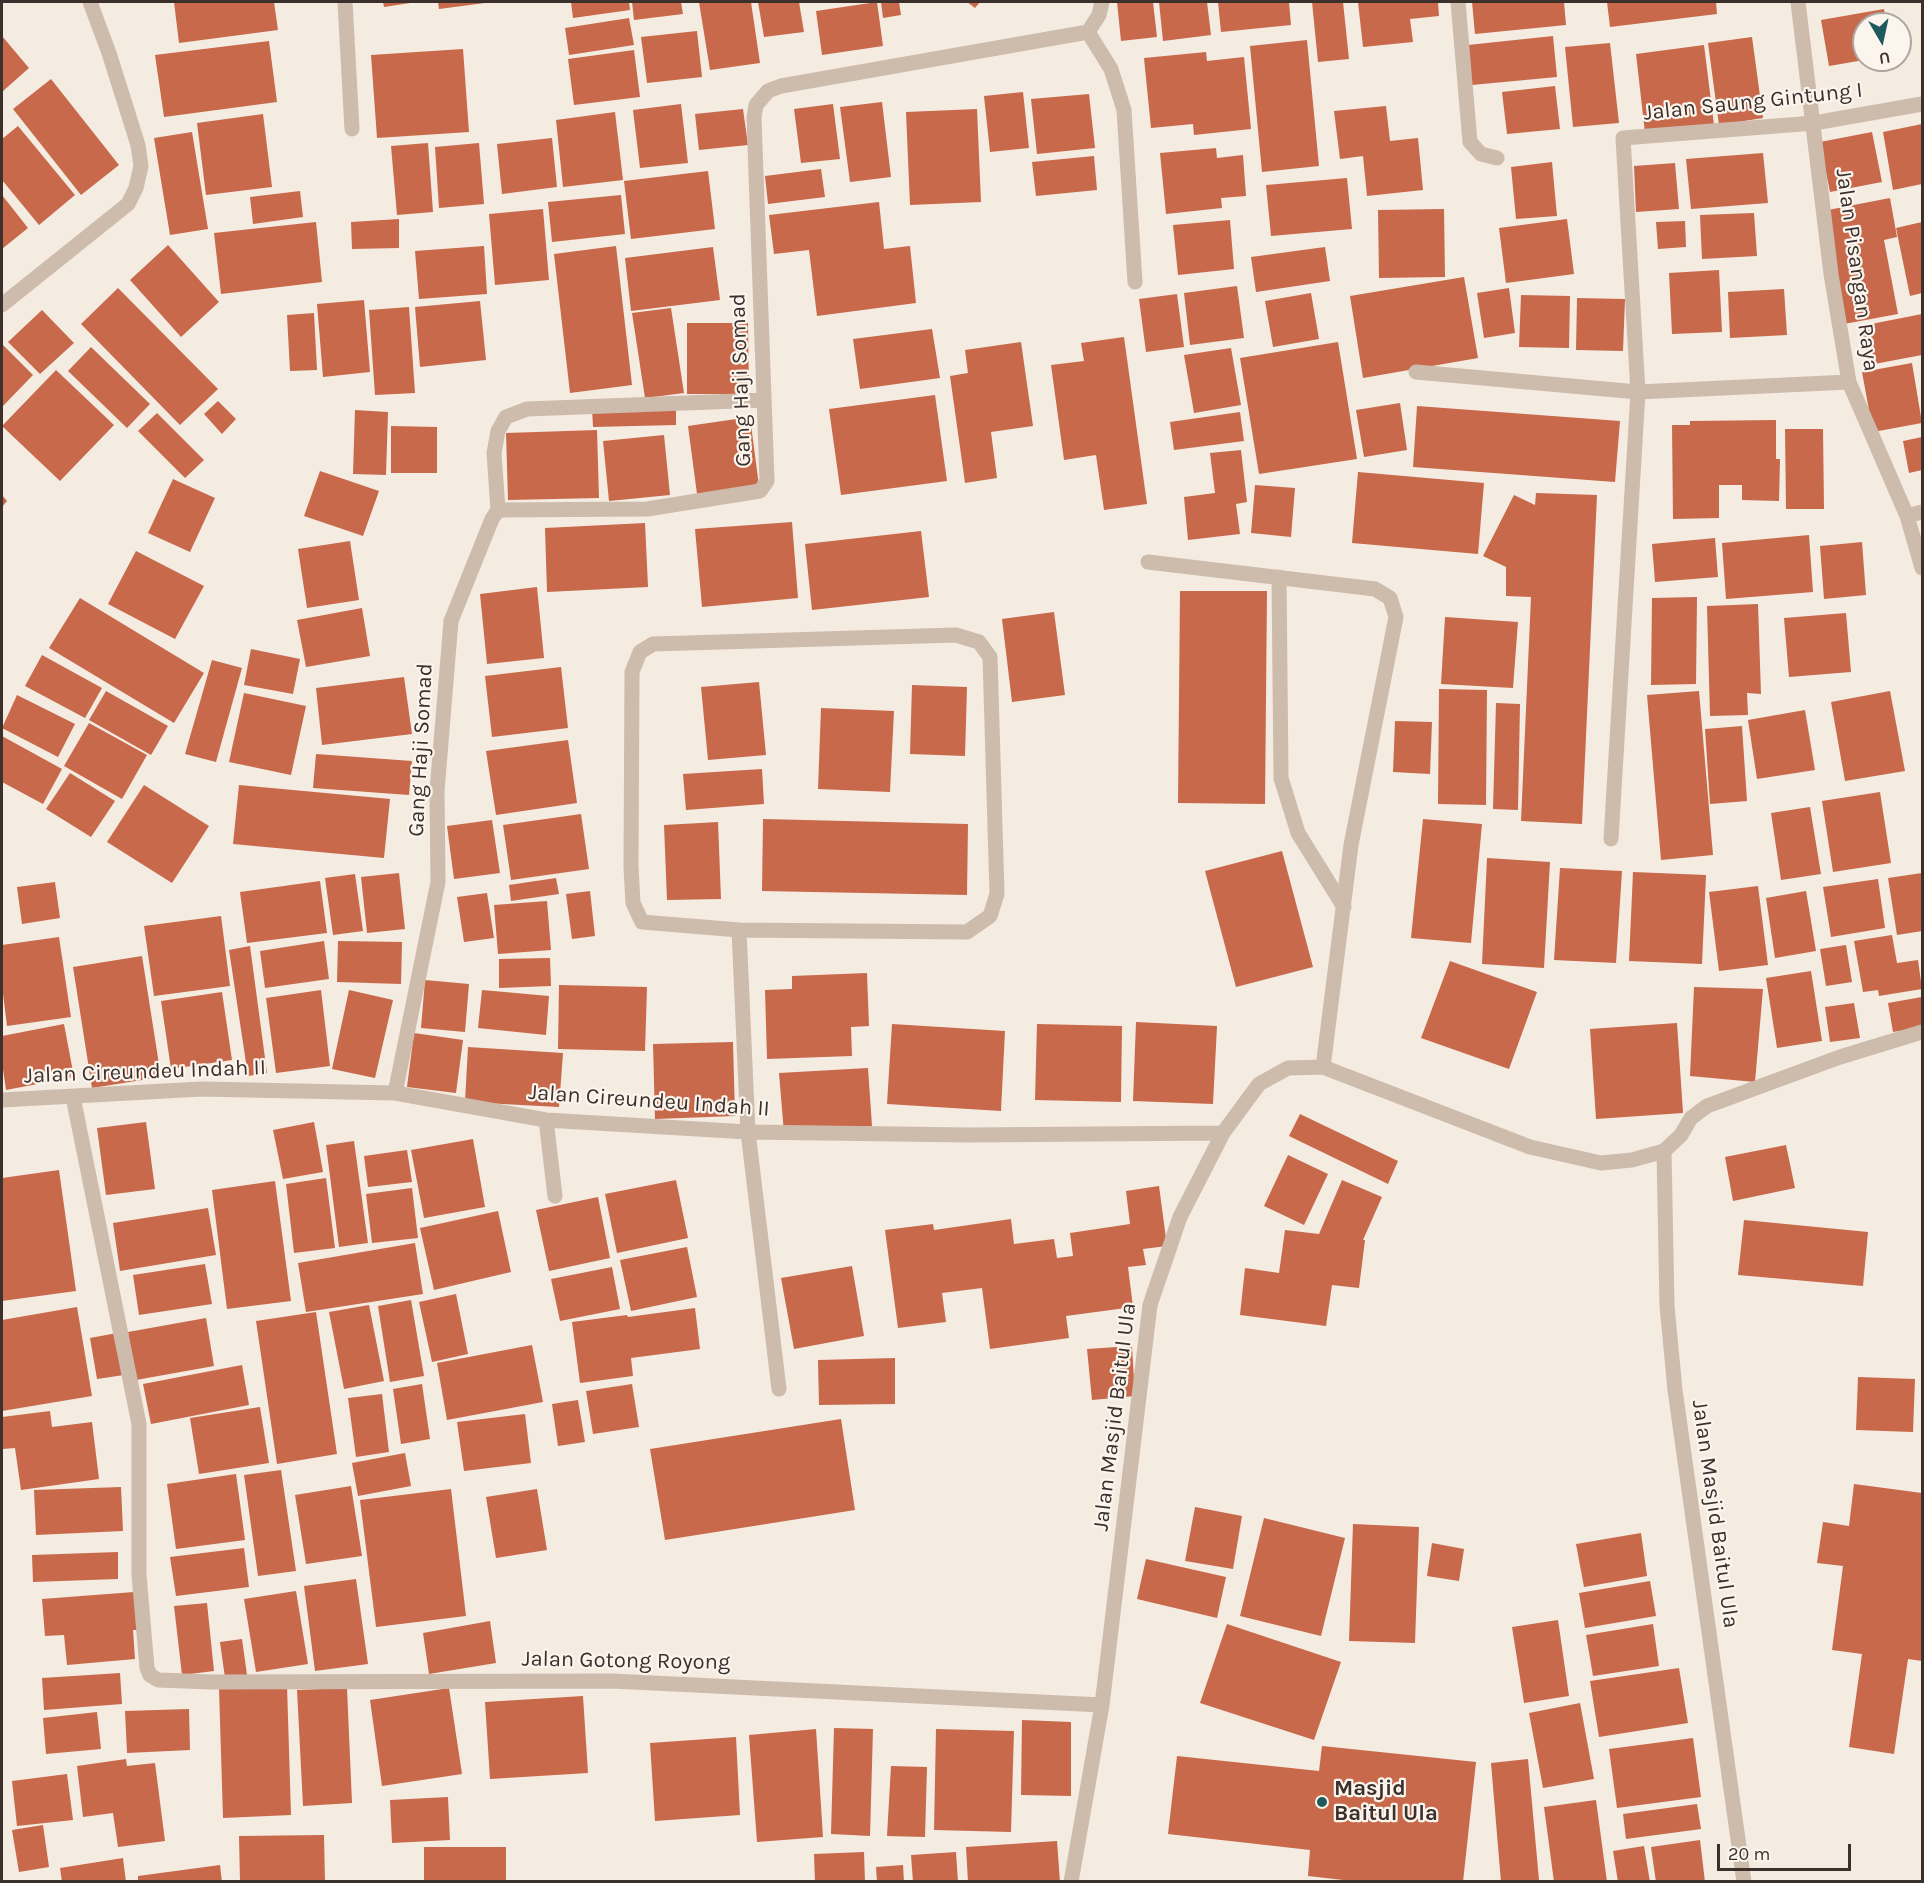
<!DOCTYPE html>
<style>
body{margin:0}
#map{position:relative;width:1924px;height:1883px;overflow:hidden;background:#f4ebe1;font-family:Karla,sans-serif}
canvas{display:block}
.frame{position:absolute;inset:0;border:3px solid #3b302b;pointer-events:none}
.north{position:absolute;left:1852px;top:12px;width:60px;height:60px;box-sizing:border-box;background:#fbf5ee;border:2px solid #aea6a0;border-radius:50%;rotate:171deg;font-size:16px;font-weight:700;line-height:24px;text-align:center;color:#3b302b}
.north::after{content:'';display:block;margin:auto;width:21px;height:27px;background:#1f5a5e;clip-path:polygon(50% 0,100% 100%,50% 72%,0 100%)}
.scale{position:absolute;left:1717px;top:1844px;width:134px;height:27px;box-sizing:border-box;border:3px solid #3b302b;border-top:0;padding-left:8px;font-size:18px;line-height:21px;white-space:nowrap;color:#3b302b;-webkit-text-stroke:4px #fbf5ee;paint-order:stroke}
</style>
<div id="map">
<canvas width="1924" height="1883"></canvas>
<div class="frame"></div>
<div class="north">U</div>
<div class="scale">20 m</div>
</div>
<script>
const ctx = document.querySelector('canvas').getContext('2d');
ctx.lineJoin = 'round';
function fillPath(path, color) { ctx.fillStyle = color; ctx.fill(path, 'evenodd'); }
const shape = rows => new Path2D(rows.map(r => 'M' + r).join(''));
function strokePath(path, color, width, dash) { ctx.strokeStyle = color; ctx.lineWidth = width; ctx.lineCap = dash ? 'butt' : 'round'; ctx.setLineDash(dash || []); ctx.stroke(path); }
function drawText(font, color, halo, rows, align = 'center') {
  ctx.font = font + ' Karla,sans-serif'; ctx.lineWidth = 4.5; ctx.setLineDash([]); ctx.textBaseline = 'middle'; ctx.strokeStyle = halo; ctx.fillStyle = color; for (const [text, x, y, turn = 0] of rows) {
    ctx.save(); ctx.translate(x, y); ctx.rotate((+turn || 0) * Math.PI / 180); ctx.textAlign = isNaN(turn) ? turn : align; if (halo) ctx.strokeText(text, 0, 0); ctx.fillText(text, 0, 0); ctx.restore();
  }
}
const building = shape([
 [174,2,274,2,278,30,179,43],
 [383,2,410,2,410,3,384,7],
 [438,2,485,2,485,3,439,9],
 [571,2,629,2,630,10,573,18],
 [632,2,681,2,683,14,634,20],
 [699,2,751,2,760,63,710,70],
 [758,2,799,2,804,32,764,37],
 [877,2,883,46,822,55,816,11],
 [881,2,899,2,901,15,883,18],
 [967,2,980,2,975,8],
 [1117,2,1153,2,1157,37,1121,41],
 [1159,2,1207,2,1211,35,1163,41],
 [1218,2,1289,2,1291,25,1221,32],
 [1312,2,1343,2,1349,59,1318,62],
 [1358,2,1438,2,1439,16,1410,19,1413,42,1363,47],
 [1472,2,1564,2,1566,25,1475,34],
 [1607,2,1716,2,1717,14,1610,27],
 [1884,9,1886,24,1864,24,1864,60,1829,66,1821,20],
 [629,18,634,45,569,55,565,28],
 [697,31,702,77,647,83,641,37],
 [2,36,29,68,2,92],
 [1553,36,1557,77,1472,85,1468,45],
 [1752,37,1763,118,1719,125,1708,43],
 [1307,40,1319,166,1262,172,1250,46],
 [269,41,277,102,164,117,155,55],
 [1610,43,1619,123,1573,127,1565,47],
 [1704,45,1714,125,1645,133,1636,54],
 [463,49,469,132,377,138,371,55],
 [634,50,640,97,574,105,568,59],
 [1206,52,1207,61,1244,57,1251,129,1194,135,1193,124,1151,128,1144,58],
 [51,79,119,165,81,195,13,109],
 [1555,86,1560,129,1507,134,1502,92],
 [1023,92,1029,148,990,152,984,96],
 [1089,94,1095,148,1037,154,1031,99],
 [882,102,891,177,850,182,840,107],
 [681,104,688,163,640,168,633,110],
 [833,104,840,159,801,163,794,109],
 [1386,106,1390,141,1418,138,1423,190,1367,196,1363,156,1340,159,1334,111],
 [743,109,748,145,699,150,695,114],
 [977,109,981,202,910,205,906,112],
 [615,112,623,180,563,187,556,120],
 [263,114,272,187,206,195,197,123],
 [1922,124,1922,184,1893,190,1883,132],
 [18,126,75,195,39,225,2,180,2,139],
 [192,132,208,229,170,235,154,138],
 [1872,132,1882,182,1830,192,1820,142],
 [552,138,557,187,502,194,497,144],
 [428,143,433,212,397,215,391,146],
 [479,143,484,204,439,208,435,147],
 [1216,148,1217,158,1243,155,1246,196,1221,198,1222,208,1166,214,1160,153],
 [1763,153,1768,203,1691,209,1686,159],
 [1094,156,1097,190,1036,196,1032,162],
 [1552,162,1557,216,1516,219,1511,167],
 [1675,163,1679,209,1636,212,1634,166],
 [821,169,825,197,768,204,765,176],
 [708,171,715,229,631,239,624,181],
 [1347,178,1352,229,1271,236,1266,185],
 [300,191,303,217,253,224,250,197],
 [2,195,28,228,2,249],
 [621,195,625,234,552,242,548,202],
 [1890,198,1897,237,1884,240,1898,314,1844,324,1828,210],
 [879,202,884,249,910,246,916,303,817,316,809,250,774,254,769,215],
 [543,209,549,280,495,285,489,214],
 [1444,209,1445,277,1379,278,1378,210],
 [1754,213,1757,256,1702,259,1700,215],
 [399,219,399,248,352,249,351,222],
 [1567,219,1574,274,1506,283,1499,228],
 [1230,220,1234,269,1178,275,1173,225],
 [1685,221,1686,247,1658,249,1656,222],
 [316,222,322,282,221,294,214,233],
 [1922,222,1922,293,1910,296,1896,228],
 [168,245,219,302,181,337,130,280],
 [484,246,487,294,419,299,415,251],
 [616,246,632,385,570,393,554,254],
 [713,247,720,300,631,311,625,258],
 [1325,247,1330,281,1256,292,1251,257],
 [1719,270,1722,332,1672,334,1669,273],
 [1464,277,1478,358,1363,378,1350,296],
 [1237,286,1244,338,1190,345,1184,293],
 [118,288,218,389,180,425,81,324],
 [1509,288,1515,333,1484,338,1477,293],
 [1784,289,1787,335,1730,338,1728,292],
 [1311,293,1319,339,1273,347,1265,301],
 [1177,294,1184,347,1146,352,1139,299],
 [1521,295,1570,296,1569,348,1519,347],
 [1577,298,1625,299,1623,351,1576,350],
 [364,300,370,372,323,377,317,304],
 [480,301,486,360,420,367,415,307],
 [409,307,415,393,375,395,369,310],
 [671,308,684,393,645,398,632,313],
 [42,310,74,343,40,374,8,342],
 [314,313,317,370,290,371,287,315],
 [1922,314,1922,355,1869,365,1861,326],
 [687,323,748,323,749,394,687,394],
 [932,329,940,378,860,389,853,339],
 [1124,337,1147,504,1104,510,1096,455,1064,460,1051,365,1084,361,1081,343],
 [1021,342,1033,426,991,432,997,478,965,483,950,376,968,373,965,350],
 [1338,342,1357,459,1259,474,1240,358],
 [2,344,33,375,2,407],
 [91,347,150,404,127,428,68,371],
 [1231,348,1241,405,1194,413,1184,355],
 [1912,363,1922,423,1873,432,1862,372],
 [56,370,114,425,60,481,2,426],
 [935,395,947,481,841,495,829,409],
 [218,401,236,419,222,434,204,414],
 [1400,403,1407,450,1364,457,1356,410],
 [676,406,676,425,593,427,592,408],
 [1417,406,1620,421,1615,482,1413,467],
 [355,410,388,412,386,475,353,474],
 [1240,412,1244,441,1174,450,1170,422],
 [157,413,204,460,185,478,138,431],
 [750,417,759,486,697,494,688,426],
 [1776,420,1776,459,1780,459,1779,501,1742,500,1742,485,1719,485,1719,518,1673,519,1672,425,1690,425,1690,421],
 [391,426,437,427,437,473,391,473],
 [1785,429,1823,429,1824,509,1786,509],
 [597,430,599,498,508,500,506,433],
 [664,435,670,495,609,501,603,441],
 [1922,437,1922,470,1909,473,1903,441],
 [1241,450,1247,502,1236,504,1240,534,1188,540,1184,497,1215,493,1210,453],
 [320,471,379,491,363,536,304,516],
 [1358,472,1484,483,1478,554,1352,543],
 [173,479,215,498,190,552,148,533],
 [1255,485,1295,488,1291,537,1251,533],
 [1536,493,1597,495,1582,824,1521,821,1531,597,1506,596,1506,567,1483,556,1514,495,1535,505],
 [2,495,7,501,2,507],
 [792,522,798,598,702,607,695,529],
 [645,523,648,587,547,592,545,528],
 [921,531,929,597,812,610,805,544],
 [1809,535,1813,592,1726,599,1722,543],
 [1715,538,1718,577,1655,582,1652,544],
 [350,541,359,600,307,608,298,549],
 [1862,542,1866,595,1824,599,1820,546],
 [136,551,204,586,175,639,108,604],
 [537,587,544,658,487,664,480,594],
 [1180,591,1267,591,1265,804,1178,803],
 [1697,597,1696,684,1651,685,1652,598],
 [80,598,204,673,174,723,49,648],
 [1758,604,1761,694,1747,693,1748,715,1710,716,1707,606],
 [362,608,370,656,306,667,297,620],
 [1054,612,1065,695,1012,702,1002,619],
 [1846,613,1851,672,1789,677,1784,618],
 [1445,617,1518,622,1513,688,1441,684],
 [251,649,300,659,293,694,244,685],
 [42,655,102,688,85,718,25,686],
 [212,660,242,668,216,762,185,754],
 [561,667,568,728,492,737,485,676],
 [404,677,412,734,322,745,316,688],
 [759,682,766,755,708,760,701,687],
 [912,685,967,687,965,756,910,754],
 [1439,689,1487,690,1486,805,1438,804],
 [106,691,168,726,151,755,89,720],
 [1699,691,1713,855,1661,860,1647,695],
 [1890,691,1905,771,1845,781,1831,702],
 [244,693,306,706,291,775,229,762],
 [17,695,75,724,58,757,2,728],
 [1496,703,1520,704,1518,810,1493,809],
 [821,708,894,711,890,792,818,789],
 [1805,710,1815,770,1757,779,1748,720],
 [1395,721,1432,722,1430,774,1393,772],
 [89,723,147,755,122,799,64,766],
 [1742,726,1747,801,1710,804,1705,729],
 [2,736,62,769,43,804,2,782],
 [568,740,577,803,496,815,486,751],
 [316,754,412,761,409,795,313,788],
 [762,769,764,804,686,810,683,774],
 [70,773,115,801,91,837,46,809],
 [144,785,209,826,172,883,107,842],
 [239,785,390,799,384,858,233,844],
 [1880,792,1891,863,1833,872,1822,801],
 [1810,807,1821,874,1781,880,1771,813],
 [581,814,589,869,511,880,503,825],
 [763,819,968,824,967,895,762,891],
 [1423,819,1482,824,1471,943,1411,938],
 [492,820,500,873,454,879,447,826],
 [718,822,721,899,667,900,664,825],
 [1282,851,1313,967,1236,987,1205,871],
 [1487,858,1550,862,1544,968,1482,964],
 [1560,868,1622,871,1616,963,1554,960],
 [1633,872,1706,875,1702,964,1629,961],
 [399,873,405,929,367,933,361,877],
 [1922,873,1922,931,1897,935,1888,878],
 [355,874,363,931,333,935,325,878],
 [556,878,559,894,511,901,509,885],
 [1878,879,1885,928,1831,937,1823,887],
 [320,881,327,933,247,943,240,892],
 [55,882,60,918,22,924,17,887],
 [1758,886,1768,965,1719,971,1709,892],
 [590,891,595,936,572,939,566,894],
 [1806,891,1816,951,1775,958,1766,898],
 [487,893,494,938,464,942,457,897],
 [547,901,551,950,498,954,494,905],
 [221,916,230,986,154,996,144,926],
 [1892,935,1897,963,1918,960,1922,989,1879,996,1878,990,1863,992,1854,941],
 [59,937,71,1017,7,1026,2,986,2,945],
 [324,941,329,979,265,988,260,951],
 [338,941,402,942,401,984,337,982],
 [1846,945,1852,982,1826,986,1820,949],
 [250,946,267,1073,248,1076,229,950],
 [142,956,161,1077,92,1088,73,967],
 [550,958,551,986,499,988,499,959],
 [1450,961,1537,992,1509,1069,1421,1038],
 [1811,971,1822,1041,1777,1048,1766,978],
 [867,973,869,1026,851,1027,852,1056,767,1059,765,990,792,989,792,976],
 [425,980,469,984,465,1032,421,1028],
 [559,985,647,987,645,1051,558,1049],
 [1694,987,1763,989,1755,1082,1690,1076],
 [321,990,330,1066,276,1073,266,998],
 [349,990,393,1000,375,1078,332,1069],
 [482,990,549,996,546,1035,478,1028],
 [222,992,232,1060,171,1069,161,1001],
 [1922,997,1922,1027,1893,1032,1888,1003],
 [1854,1003,1860,1038,1830,1042,1825,1007],
 [1136,1022,1217,1026,1213,1104,1133,1101],
 [1677,1023,1683,1113,1596,1119,1590,1029],
 [64,1024,74,1077,6,1090,2,1062,2,1036],
 [892,1024,1005,1031,1001,1111,887,1104],
 [1037,1024,1122,1026,1121,1102,1035,1100],
 [414,1033,463,1040,456,1093,407,1087],
 [733,1042,735,1116,655,1119,653,1044],
 [468,1047,563,1053,559,1107,465,1102],
 [868,1068,872,1126,784,1133,779,1073],
 [1300,1114,1398,1161,1388,1184,1289,1136],
 [146,1122,155,1189,106,1195,97,1128],
 [314,1122,323,1172,283,1179,273,1130],
 [473,1139,485,1207,424,1218,411,1150],
 [354,1141,368,1243,339,1247,326,1145],
 [1786,1145,1795,1188,1733,1201,1725,1157],
 [407,1150,412,1182,368,1187,364,1156],
 [1288,1155,1328,1174,1304,1225,1264,1206],
 [59,1170,76,1291,2,1301,2,1178],
 [326,1178,335,1248,294,1253,286,1184],
 [676,1180,688,1238,617,1253,605,1194],
 [1342,1180,1382,1197,1363,1240,1365,1240,1359,1288,1332,1285,1326,1326,1240,1315,1245,1268,1279,1273,1285,1230,1319,1234],
 [275,1181,291,1301,227,1309,212,1190],
 [1159,1186,1167,1246,1143,1249,1146,1265,1128,1267,1133,1307,1066,1316,1069,1338,990,1349,982,1288,942,1293,946,1322,898,1328,885,1230,933,1224,934,1230,1011,1219,1014,1244,1054,1239,1057,1258,1073,1256,1070,1233,1130,1224,1126,1191],
 [412,1188,418,1238,372,1243,366,1194],
 [598,1197,610,1258,549,1271,536,1210],
 [208,1208,216,1255,120,1271,113,1223],
 [498,1211,511,1272,434,1290,420,1228],
 [1744,1220,1868,1232,1863,1286,1738,1275],
 [415,1243,423,1294,306,1312,298,1263],
 [687,1247,697,1297,631,1311,620,1260],
 [205,1264,212,1304,139,1315,133,1275],
 [852,1266,864,1336,794,1349,781,1278],
 [612,1267,620,1309,560,1321,551,1279],
 [456,1294,468,1354,432,1362,419,1302],
 [411,1300,424,1376,390,1382,378,1306],
 [369,1305,384,1381,344,1389,329,1312],
 [77,1307,92,1396,2,1411,2,1320],
 [695,1308,700,1349,631,1358,633,1376,580,1383,572,1322,627,1315,628,1317],
 [316,1312,337,1454,277,1464,256,1321],
 [206,1318,214,1366,136,1380,128,1332],
 [117,1333,124,1375,97,1379,90,1338],
 [532,1345,543,1402,447,1420,437,1363],
 [1132,1346,1135,1396,1092,1400,1087,1349],
 [895,1358,895,1404,819,1405,818,1360],
 [242,1365,249,1405,151,1424,143,1384],
 [1858,1377,1915,1379,1913,1432,1856,1430],
 [422,1384,430,1439,401,1444,393,1389],
 [632,1384,639,1427,593,1434,586,1391],
 [382,1394,389,1452,356,1457,348,1398],
 [578,1400,585,1442,558,1446,552,1404],
 [260,1407,269,1463,199,1474,190,1418],
 [50,1411,52,1427,92,1422,99,1479,21,1490,15,1448,3,1449,2,1417],
 [525,1414,531,1463,464,1471,457,1422],
 [841,1419,855,1510,665,1540,650,1449],
 [405,1453,411,1486,358,1496,352,1463],
 [281,1470,296,1571,258,1576,244,1475],
 [236,1474,245,1540,176,1549,167,1484],
 [1854,1484,1922,1493,1922,1661,1908,1659,1894,1754,1849,1747,1862,1654,1832,1650,1843,1566,1817,1563,1823,1522,1849,1526],
 [351,1486,362,1556,306,1564,295,1495],
 [121,1487,123,1531,36,1535,34,1490],
 [451,1489,466,1616,376,1627,360,1500],
 [537,1489,547,1550,496,1558,486,1497],
 [1195,1507,1242,1516,1233,1569,1185,1561],
 [1264,1518,1345,1538,1321,1636,1240,1616],
 [1353,1524,1419,1527,1415,1643,1349,1641],
 [1641,1533,1647,1576,1584,1587,1576,1544],
 [1432,1543,1464,1549,1459,1581,1427,1576],
 [244,1548,249,1587,176,1596,170,1557],
 [118,1552,118,1579,33,1582,32,1555],
 [1146,1559,1226,1577,1217,1618,1137,1599],
 [356,1579,368,1664,315,1671,304,1586],
 [1650,1581,1656,1616,1585,1628,1579,1593],
 [296,1591,308,1664,256,1672,244,1599],
 [134,1592,138,1630,133,1630,135,1659,67,1665,64,1635,45,1636,42,1599],
 [207,1603,214,1671,182,1675,174,1606],
 [1558,1620,1569,1696,1524,1703,1512,1627],
 [490,1621,496,1663,429,1674,423,1633],
 [1227,1624,1341,1662,1314,1740,1200,1703],
 [1653,1624,1659,1666,1593,1676,1586,1635],
 [242,1639,247,1675,225,1678,220,1642],
 [1679,1668,1688,1723,1599,1737,1590,1681],
 [120,1673,122,1704,44,1710,42,1678],
 [287,1685,291,1815,223,1818,219,1688],
 [347,1688,352,1803,303,1806,297,1690],
 [449,1688,462,1774,382,1786,370,1700],
 [583,1696,588,1773,490,1779,485,1702],
 [1580,1703,1594,1779,1543,1788,1529,1713],
 [189,1709,190,1750,127,1753,125,1711],
 [97,1712,101,1749,46,1754,43,1718],
 [1022,1720,1071,1722,1071,1796,1021,1795],
 [834,1728,873,1729,870,1836,831,1834],
 [816,1729,823,1837,757,1842,749,1735],
 [936,1729,1014,1731,1011,1832,934,1830],
 [736,1737,740,1815,655,1821,650,1743],
 [1693,1738,1701,1797,1617,1808,1609,1749],
 [1322,1746,1476,1762,1463,1882,1361,1882,1308,1876,1310,1850,1168,1834,1177,1756,1319,1771],
 [126,1759,127,1766,155,1763,165,1841,118,1847,113,1813,83,1817,77,1766],
 [1528,1759,1539,1880,1501,1882,1491,1763],
 [891,1766,927,1767,925,1837,887,1836],
 [67,1774,73,1820,17,1826,12,1781],
 [448,1797,450,1840,392,1843,390,1800],
 [1596,1800,1607,1882,1554,1882,1544,1807],
 [1697,1804,1701,1829,1626,1839,1623,1814],
 [43,1825,49,1867,19,1872,12,1830],
 [324,1835,325,1882,240,1882,239,1836],
 [1700,1840,1705,1882,1656,1882,1651,1847],
 [1057,1841,1060,1882,968,1882,966,1847],
 [1644,1846,1650,1882,1618,1882,1613,1851],
 [424,1847,506,1847,506,1882,424,1882],
 [864,1852,865,1882,815,1882,814,1854],
 [956,1852,958,1882,913,1882,911,1855],
 [123,1858,126,1882,62,1882,60,1868],
 [220,1865,222,1882,138,1882,138,1876],
 [903,1865,904,1882,877,1882,876,1867]
]);
const minor = shape([
 [345,2,352,129],
 [1458,2,1470,142,1481,154,1497,158],
 [1798,2,1831,274,1849,382,1907,516,1922,568],
 [1088,32,1111,69,1124,110,1135,282],
 [2,305,128,204,136,188,141,166,138,145,109,53,90,2],
 [1416,372,1638,392,1623,138,1814,123,1922,104],
 [498,510,494,453,498,431,506,417,527,409,764,400],
 [1907,516,1922,512],
 [1148,562,1375,589,1390,598,1396,617,1351,845,1323,1067],
 [1279,577,1281,778,1298,833,1344,907],
 [1611,839,1638,392,1849,382],
 [739,930,967,932,990,916,997,894,990,657,979,642,956,635,653,644,640,652,632,672,631,867,633,903,642,922,739,930,748,1132,779,1389],
 [395,1093,438,882,437,791,451,621,492,519,498,510,647,509,760,491,767,481,754,117,756,105,768,91,781,86,1088,32,1099,15,1102,2],
 [73,1097,139,1424,139,1575,147,1668,150,1675,158,1680,212,1682,612,1681,1102,1705],
 [2,1100,201,1089,395,1093,546,1120,748,1132,969,1135,1223,1133],
 [546,1120,555,1196],
 [1664,1151,1667,1306,1675,1390,1744,1882],
 [1071,1882,1102,1705,1150,1305,1180,1217,1223,1133,1259,1084,1288,1068,1323,1067,1530,1147,1601,1163,1632,1160,1664,1151,1681,1135,1691,1118,1707,1106,1840,1057,1922,1032]
]);
const markers = [
 [1322,1802,6,"#1f5a5e"]
];
const streetNames = [
 ["Jalan Saung Gintung I",1753,102,-6],
 ["Jalan Pisangan Raya",1857,270,82],
 ["Gang Haji Somad",741,380,-92],
 ["Gang Haji Somad",421,750,-87],
 ["Jalan Cireundeu Indah II",145,1072,-2],
 ["Jalan Cireundeu Indah II",649,1101,4],
 ["Jalan Masjid Baitul Ula",1115,1417,-83],
 ["Jalan Masjid Baitul Ula",1715,1514,82],
 ["Jalan Gotong Royong",626,1661,1]
];
const poiNames = [
 ["Masjid",1334,1789],
 ["Baitul Ula",1334,1814]
];
fillPath(building, '#c8694b');
strokePath(minor, '#cdbbac', 15);
for (const [x, y, r, color] of markers) { const dot = new Path2D(); dot.arc(x, y, r, 0, 2 * Math.PI); ctx.fillStyle = color; ctx.fill(dot); strokePath(dot, '#fbf5ee', 2); }
drawText('22px', '#3b302b', '#fbf5ee', streetNames);
drawText('bold 22px', '#3b302b', '#fbf5ee', poiNames, 'left');
</script>
